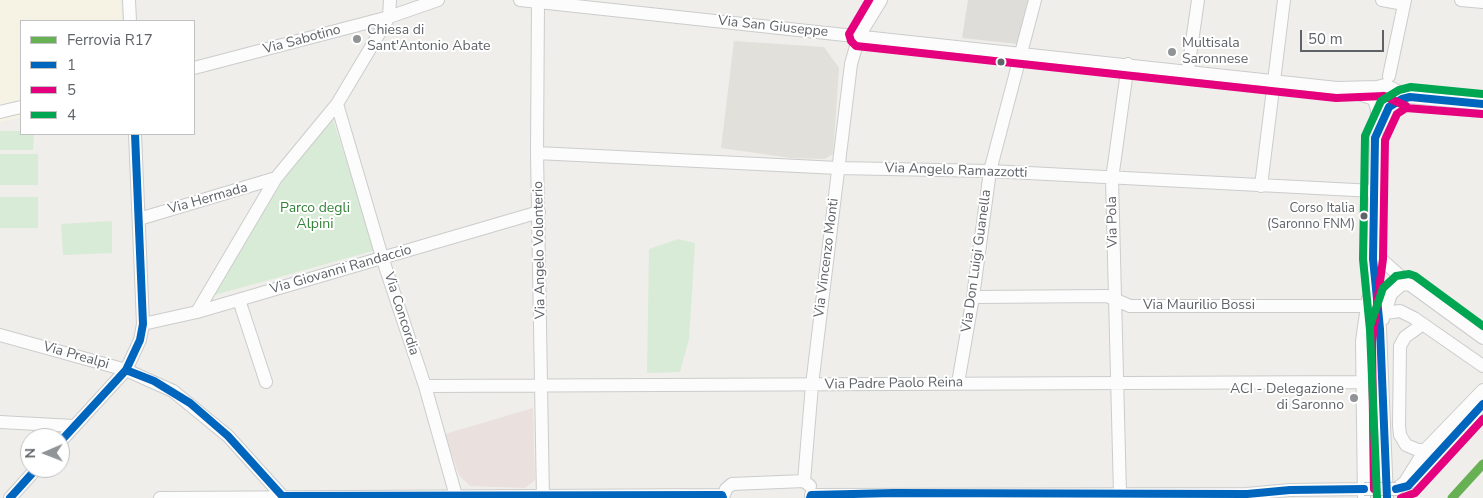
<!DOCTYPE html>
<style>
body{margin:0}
#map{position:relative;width:1483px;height:498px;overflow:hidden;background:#efeeea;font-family:"Nunito Sans",sans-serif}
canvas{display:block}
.legend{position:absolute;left:20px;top:20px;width:175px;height:115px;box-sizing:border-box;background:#fff;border:1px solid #bfc1c3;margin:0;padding:6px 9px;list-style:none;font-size:15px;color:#5f6368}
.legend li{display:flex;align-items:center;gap:10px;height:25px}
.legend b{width:25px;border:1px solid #bfc1c3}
.north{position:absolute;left:20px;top:428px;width:50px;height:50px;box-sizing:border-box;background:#fff;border:1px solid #bfc1c3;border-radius:50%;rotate:269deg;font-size:14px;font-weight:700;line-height:20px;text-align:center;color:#5f6368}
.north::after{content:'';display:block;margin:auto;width:18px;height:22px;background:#919496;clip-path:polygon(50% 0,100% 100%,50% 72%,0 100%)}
.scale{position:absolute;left:1300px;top:30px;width:84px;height:22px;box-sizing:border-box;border:2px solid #5f6368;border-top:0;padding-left:6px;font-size:15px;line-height:18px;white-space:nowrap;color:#5f6368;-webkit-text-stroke:4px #fff;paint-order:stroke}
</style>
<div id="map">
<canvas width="1483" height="498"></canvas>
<ul class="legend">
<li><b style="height:6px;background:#68b054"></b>Ferrovia R17</li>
<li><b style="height:6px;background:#0065bd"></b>1</li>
<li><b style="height:6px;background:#e5007d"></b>5</li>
<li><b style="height:6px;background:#00a651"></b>4</li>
</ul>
<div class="north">N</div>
<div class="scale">50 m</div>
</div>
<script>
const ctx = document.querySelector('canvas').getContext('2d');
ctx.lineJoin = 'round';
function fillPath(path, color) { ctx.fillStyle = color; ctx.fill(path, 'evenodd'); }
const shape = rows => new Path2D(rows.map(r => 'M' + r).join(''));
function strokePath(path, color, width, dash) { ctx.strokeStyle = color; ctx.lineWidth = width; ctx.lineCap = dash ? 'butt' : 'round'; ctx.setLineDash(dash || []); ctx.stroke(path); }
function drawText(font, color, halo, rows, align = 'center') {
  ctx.font = font + ' "Nunito Sans",sans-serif'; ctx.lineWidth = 4; ctx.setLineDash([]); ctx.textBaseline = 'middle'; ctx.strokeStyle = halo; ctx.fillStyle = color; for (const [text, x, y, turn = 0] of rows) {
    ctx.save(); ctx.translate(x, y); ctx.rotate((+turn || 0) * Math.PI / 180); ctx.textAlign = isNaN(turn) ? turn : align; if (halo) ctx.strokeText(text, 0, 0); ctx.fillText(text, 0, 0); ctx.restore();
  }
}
const commercial = shape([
 [0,0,120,0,122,21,21,21,21,117,0,122]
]);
const industrial = shape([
 [968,0,1028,0,1018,44,962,38]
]);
const education = shape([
 [734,41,824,47,839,68,833,154,825,159,791,158,721,148]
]);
const medical = shape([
 [533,408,535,480,525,488,470,486,459,475,445,434]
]);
const green = shape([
 [332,117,376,250,211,296,282,182],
 [0,131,21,131,21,134,34,134,33,150,0,150],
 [0,154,38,154,38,185,0,185],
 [0,197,38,197,38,228,0,228],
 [112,221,112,253,63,255,61,224],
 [678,239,695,243,689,339,680,372,647,373,649,249]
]);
const minor = shape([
 [129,0,130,21],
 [520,0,1337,88,1377,87,1385,85,1410,97],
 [538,0,537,153,543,498],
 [1382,0,1404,4],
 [1461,0,1483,2],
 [194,68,389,17,438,0],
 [1188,70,1198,0],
 [1389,76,1405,0],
 [1350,91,1374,99,1377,110,1373,259,1380,329,1387,498],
 [337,104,382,257,425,386,456,496],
 [0,112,21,107],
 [1379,128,1389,107,1397,101,1410,97,1483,104],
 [537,153,838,168,990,171,1374,191],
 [1261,186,1284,0],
 [139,219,276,178],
 [1373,252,1409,284,1483,338],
 [973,297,1107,296,1130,306,1366,306],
 [239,300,266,382],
 [197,312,276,178,337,104,389,17,390,0],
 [1385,313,1400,311,1414,318,1483,366],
 [1383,319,1391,294,1401,285,1409,284],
 [143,324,197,312,539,212],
 [1423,324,1405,337,1400,346,1399,426,1400,435,1406,445,1418,450,1425,450],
 [0,335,126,370,173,391,228,436,284,498],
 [958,383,973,297,990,171,1035,0],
 [425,386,1363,382],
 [0,422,74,426],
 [60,442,126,370,140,340,143,324,135,134],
 [804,481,812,385,851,64,859,36,881,0],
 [1411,482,1483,404],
 [1396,489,1405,482,1425,450,1483,390],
 [1120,494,1112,179,1128,64],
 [811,495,1247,494,1290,490,1364,489],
 [10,498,37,468],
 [160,498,722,495],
 [723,498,726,489,732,484,804,481,810,486],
 [1364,498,1362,341,1368,299]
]);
const minorBridge = shape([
 [1364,489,1396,489]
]);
const bus1 = shape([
 [126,370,154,381,190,403,228,436,284,498],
 [60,442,126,370,140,340,143,324,135,134],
 [1396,489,1408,486,1483,404],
 [282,496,722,495,723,498],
 [10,498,37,468],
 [810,498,811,495,894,493,1247,494,1290,490,1364,489],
 [1387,498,1380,329,1373,259,1375,138,1389,107,1402,99,1410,97,1483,104]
]);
const bus2 = shape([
 [869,0,849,34,851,41,856,46,1336,98,1384,96,1406,106],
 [1374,489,1372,342,1383,259,1385,140,1397,114,1406,108,1482,114],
 [1401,498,1415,493,1483,419]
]);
const bus3 = shape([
 [1370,326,1383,288,1396,276,1409,274,1415,276,1483,326],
 [1377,498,1370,330,1363,259,1365,136,1381,101,1399,90,1411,87,1483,94]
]);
const rail1 = shape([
 [1452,498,1483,464]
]);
const markers = [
 [357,39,5,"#919496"],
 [1172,52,5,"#919496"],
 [1001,62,4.5,"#5f6368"],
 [1364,216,4.5,"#5f6368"],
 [1354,398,5,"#919496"]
];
const busNames = [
 ["Corso Italia",1355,209],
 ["(Saronno FNM)",1355,225]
];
const streetNames = [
 ["Via San Giuseppe",773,27,6],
 ["Via Sabotino",302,40,-15],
 ["Via Angelo Ramazzotti",956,171,2],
 ["Via Hermada",208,199,-16],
 ["Via Pola",1113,222,-91],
 ["Via Angelo Volonterio",540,250,-91],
 ["Via Vincenzo Monti",827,258,-83],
 ["Via Don Luigi Guanella",977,261,-82],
 ["Via Giovanni Randaccio",341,270,-16],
 ["Via Maurilio Bossi",1199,306],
 ["Via Concordia",401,314,72],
 ["Via Prealpi",76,356,16],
 ["Via Padre Paolo Reina",894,384,-1]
];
const poiNames = [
 ["Chiesa di",367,31],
 ["Sant'Antonio Abate",367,47],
 ["Multisala",1182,44],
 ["Saronnese",1182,60],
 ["ACI - Delegazione",1344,390,"right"],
 ["di Saronno",1344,406,"right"]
];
const parkNames = [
 ["Parco degli",315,209],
 ["Alpini",315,225]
];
fillPath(commercial, '#f7f3e4');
fillPath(industrial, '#dfddda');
fillPath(education, '#e2e0da');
fillPath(medical, '#eae0de');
fillPath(green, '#d8ebd6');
strokePath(minor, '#cbcccc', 14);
strokePath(minor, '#fdfcfc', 12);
strokePath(minorBridge, '#cbcccc', 14, []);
strokePath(minorBridge, '#fdfcfc', 12);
strokePath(bus1, '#0065bd', 8);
strokePath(bus2, '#e5007d', 8);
strokePath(bus3, '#00a651', 8);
strokePath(rail1, '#68b054', 9);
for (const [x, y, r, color] of markers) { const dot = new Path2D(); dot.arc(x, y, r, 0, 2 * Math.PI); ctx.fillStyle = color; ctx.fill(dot); strokePath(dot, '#fff', 2); }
drawText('13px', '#5f6368', '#fff', busNames, 'right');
drawText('14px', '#5f6368', '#fff', streetNames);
drawText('14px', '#5f6368', '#fff', poiNames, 'left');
drawText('14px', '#348238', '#fff', parkNames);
</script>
